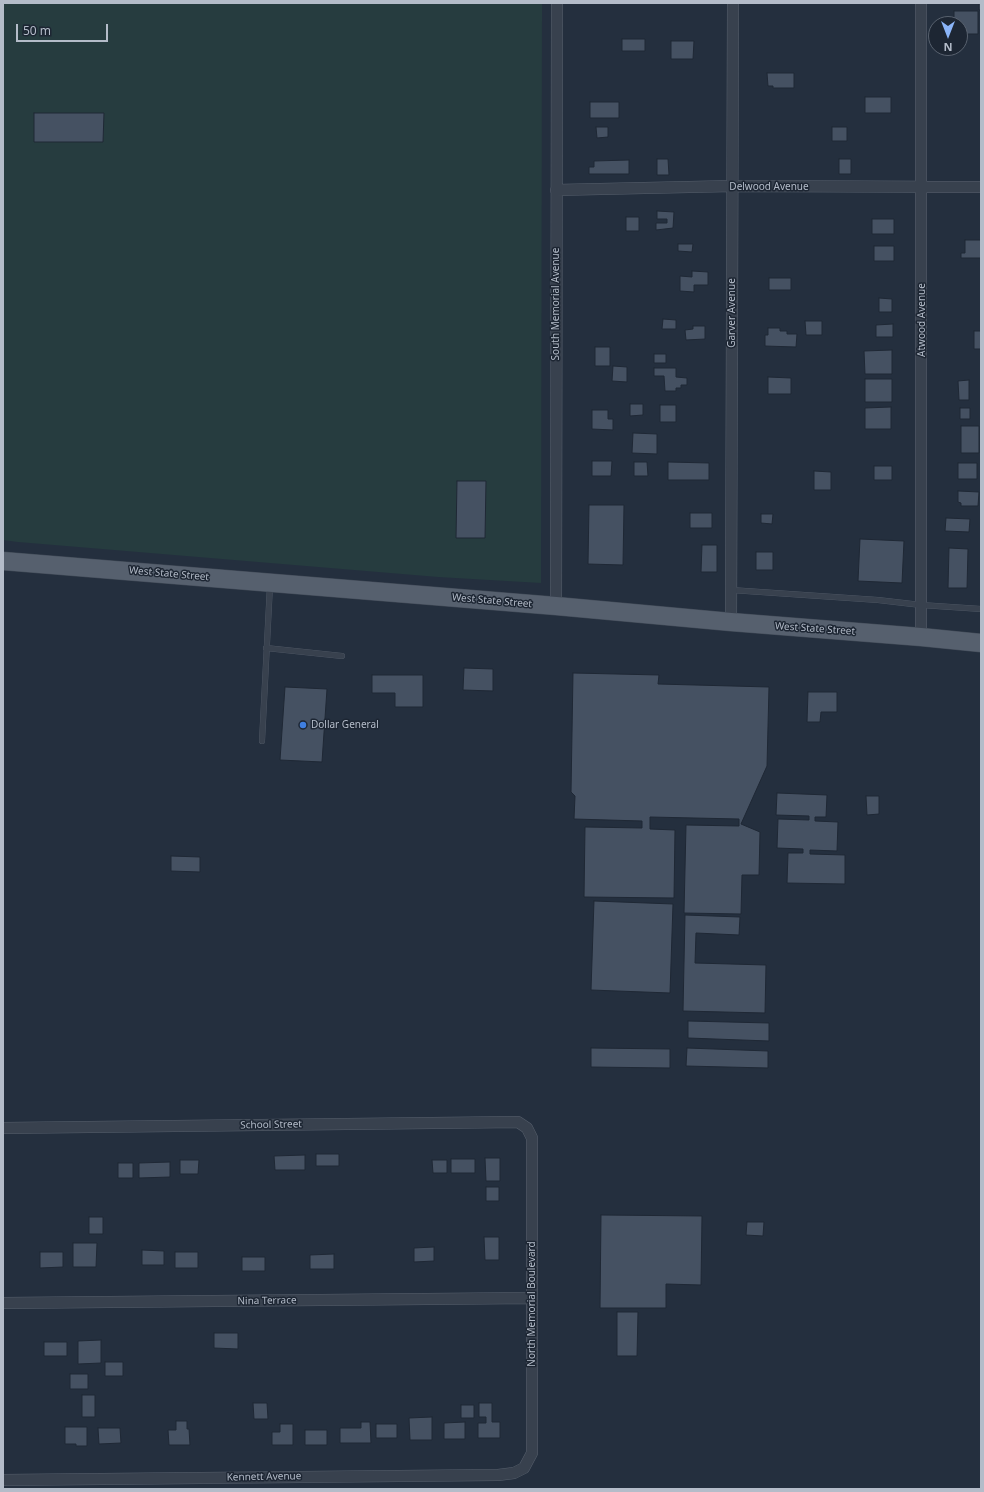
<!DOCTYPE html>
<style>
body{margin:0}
#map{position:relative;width:984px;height:1492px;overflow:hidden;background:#242f3e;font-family:"Noto Sans",sans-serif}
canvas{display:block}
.frame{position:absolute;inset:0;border:4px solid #b4bcc9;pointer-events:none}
.north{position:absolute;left:928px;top:16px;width:40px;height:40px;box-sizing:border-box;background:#1d2633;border:1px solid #59626f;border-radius:50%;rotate:180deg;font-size:11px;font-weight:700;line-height:16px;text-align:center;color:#b4bcc9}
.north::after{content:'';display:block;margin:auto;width:14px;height:18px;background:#8ab4f8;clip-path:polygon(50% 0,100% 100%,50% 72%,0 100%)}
.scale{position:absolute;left:16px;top:24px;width:92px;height:18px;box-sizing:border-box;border:2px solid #b4bcc9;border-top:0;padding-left:5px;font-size:12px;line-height:14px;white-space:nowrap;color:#b4bcc9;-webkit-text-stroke:3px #1d2633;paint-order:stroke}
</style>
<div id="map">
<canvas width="984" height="1492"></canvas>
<div class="frame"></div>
<div class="north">N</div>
<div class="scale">50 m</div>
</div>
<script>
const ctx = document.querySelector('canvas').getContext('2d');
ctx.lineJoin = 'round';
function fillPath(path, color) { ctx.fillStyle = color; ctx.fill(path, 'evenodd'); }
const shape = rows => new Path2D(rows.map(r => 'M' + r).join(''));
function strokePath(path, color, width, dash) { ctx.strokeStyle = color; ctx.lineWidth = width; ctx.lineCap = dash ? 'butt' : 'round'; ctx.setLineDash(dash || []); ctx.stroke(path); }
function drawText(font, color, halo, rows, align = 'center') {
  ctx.font = font + ' "Noto Sans",sans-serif'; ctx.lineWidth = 3; ctx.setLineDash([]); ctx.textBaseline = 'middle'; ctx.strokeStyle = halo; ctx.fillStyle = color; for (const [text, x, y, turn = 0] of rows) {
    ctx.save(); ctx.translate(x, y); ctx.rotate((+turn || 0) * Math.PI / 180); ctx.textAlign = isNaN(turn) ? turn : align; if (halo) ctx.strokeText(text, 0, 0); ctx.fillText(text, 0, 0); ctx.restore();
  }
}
const green = shape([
 [3,3,542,3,541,583,438,577,18,542,3,540]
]);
const building = shape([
 [979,3,981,3,981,10,979,10,979,3],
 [954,11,978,11,978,34,960,34,960,24,954,24,954,11],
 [622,39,645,39,645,51,622,51,622,39],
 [671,41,694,41,693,59,671,59,671,41],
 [767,73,794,73,794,88,773,88,773,86,768,86,767,73],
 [865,97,891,97,891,113,865,113,865,97],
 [590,102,619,102,619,118,590,118,590,102],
 [34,113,104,113,103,142,34,142,34,113],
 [596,127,608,127,608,137,597,138,596,127],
 [832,127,847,127,847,141,832,141,832,127],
 [657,159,668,159,669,175,657,175,657,159],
 [839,159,851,159,851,174,839,174,839,159],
 [629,160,629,174,589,174,589,167,594,167,594,161,629,160],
 [657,211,674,212,673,228,656,230,656,223,667,223,667,219,657,219,657,211],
 [626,217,639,217,639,231,626,231,626,217],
 [872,219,894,219,894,234,872,234,872,219],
 [965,240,981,240,981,258,961,258,961,253,965,253,965,240],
 [678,244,693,244,692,252,678,251,678,244],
 [874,246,894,246,894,261,874,261,874,246],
 [692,271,708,272,708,285,694,285,694,292,680,291,680,276,692,277,692,271],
 [769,278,791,278,791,290,769,290,769,278],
 [879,298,892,299,892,312,879,312,879,298],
 [663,319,676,320,676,329,662,329,663,319],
 [805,321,822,321,822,335,806,335,805,321],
 [893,324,893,337,876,337,876,325,893,324],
 [693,326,705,326,705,339,686,340,685,330,693,329,693,326],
 [768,328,780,328,780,331,787,331,787,334,797,334,796,347,765,346,765,335,768,335,768,328],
 [974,331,981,331,981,349,974,349,974,331],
 [595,347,610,347,610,366,595,366,595,347],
 [892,350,892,374,865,374,864,351,892,350],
 [654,354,666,354,666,363,654,363,654,354],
 [613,366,627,367,627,382,612,381,613,366],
 [654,368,676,368,676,377,687,378,687,385,681,385,681,388,676,388,676,391,665,391,664,376,654,376,654,368],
 [768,377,791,378,791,394,768,394,768,377],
 [865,379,892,379,892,402,865,402,865,379],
 [969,380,969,400,959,400,958,381,969,380],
 [630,404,643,404,643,415,630,416,630,404],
 [660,405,676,405,676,422,660,422,660,405],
 [891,407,891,429,865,429,865,408,891,407],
 [960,408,970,408,970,419,960,419,960,408],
 [592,410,608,410,608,419,613,419,613,430,592,429,592,410],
 [961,426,979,426,979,453,961,453,961,426],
 [633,433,657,434,657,454,632,453,633,433],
 [592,461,612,461,611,476,592,476,592,461],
 [634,462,647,462,648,476,634,476,634,462],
 [668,462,709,463,709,480,668,480,668,462],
 [958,463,977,463,977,479,958,479,958,463],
 [874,466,892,466,892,480,874,480,874,466],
 [814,471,831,472,831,490,814,490,814,471],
 [457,481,486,481,485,538,456,538,457,481],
 [958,491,979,492,978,506,961,506,961,503,958,502,958,491],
 [589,505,624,505,623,565,588,564,589,505],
 [690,513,712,513,712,528,690,528,690,513],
 [761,514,773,514,772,524,761,523,761,514],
 [946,518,970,519,969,532,945,531,946,518],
 [860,539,904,541,902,583,858,581,860,539],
 [702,545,717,545,717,572,701,572,702,545],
 [949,548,968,549,967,588,948,588,949,548],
 [756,552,773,552,773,570,756,570,756,552],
 [464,668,493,669,493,691,463,690,464,668],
 [573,673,659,675,658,684,769,687,767,766,741,824,760,832,759,875,742,875,741,914,684,913,686,825,739,826,739,819,650,817,650,829,675,830,674,898,584,897,585,827,642,828,642,821,574,819,575,796,571,792,573,673],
 [372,675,423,675,423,707,395,707,395,693,372,693,372,675],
 [285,687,327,689,322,762,280,760,285,687],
 [808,692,837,692,837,712,821,712,820,722,807,722,808,692],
 [777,793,827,795,826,817,815,817,815,821,838,822,837,851,810,850,810,854,845,855,845,884,787,883,788,853,803,853,803,849,777,848,778,819,809,820,809,816,776,815,777,793],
 [866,796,879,796,879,814,867,815,866,796],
 [171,856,200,857,200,872,171,871,171,856],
 [594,901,673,904,670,993,591,990,594,901],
 [685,915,740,917,739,935,696,933,695,963,766,965,765,1013,683,1011,685,915],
 [688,1021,769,1023,769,1041,688,1038,688,1021],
 [591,1048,670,1049,670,1068,591,1067,591,1048],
 [687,1048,768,1051,768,1068,686,1066,687,1048],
 [316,1154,339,1154,339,1166,316,1166,316,1154],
 [305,1155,305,1170,275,1170,274,1156,305,1155],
 [485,1158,500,1158,500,1181,486,1181,485,1158],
 [451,1159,475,1159,475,1173,451,1173,451,1159],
 [180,1160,199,1160,198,1174,180,1174,180,1160],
 [432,1160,447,1160,447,1173,433,1173,432,1160],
 [170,1162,170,1177,139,1178,139,1163,170,1162],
 [118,1163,133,1163,133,1178,118,1178,118,1163],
 [486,1187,499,1187,499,1201,486,1201,486,1187],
 [601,1215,702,1216,701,1285,666,1284,666,1308,600,1308,601,1215],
 [89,1217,103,1217,103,1234,89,1234,89,1217],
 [747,1222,764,1222,763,1236,746,1235,747,1222],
 [484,1237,499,1237,499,1260,485,1260,484,1237],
 [73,1243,97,1243,96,1267,73,1267,73,1243],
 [434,1247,434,1261,414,1262,414,1248,434,1247],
 [142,1250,164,1251,164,1265,142,1265,142,1250],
 [40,1252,63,1252,63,1267,40,1268,40,1252],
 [175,1252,198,1252,198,1268,175,1268,175,1252],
 [334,1254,334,1269,310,1269,310,1255,334,1254],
 [242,1257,265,1257,265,1271,242,1271,242,1257],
 [617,1312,638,1312,637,1356,617,1356,617,1312],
 [214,1333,238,1333,238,1349,214,1348,214,1333],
 [101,1340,101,1363,78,1364,78,1341,101,1340],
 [44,1342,67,1342,67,1356,44,1356,44,1342],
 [105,1362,123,1362,123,1376,105,1376,105,1362],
 [70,1374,88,1374,88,1389,70,1389,70,1374],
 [82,1395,95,1395,95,1417,82,1417,82,1395],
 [253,1403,267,1403,268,1419,254,1419,253,1403],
 [479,1403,492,1403,492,1422,500,1422,500,1438,478,1438,478,1423,486,1423,486,1417,479,1417,479,1403],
 [461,1405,474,1405,474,1418,461,1418,461,1405],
 [432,1417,432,1440,410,1440,409,1418,432,1417],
 [176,1421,187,1421,187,1429,189,1429,190,1445,169,1445,168,1430,176,1430,176,1421],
 [361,1422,370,1422,371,1443,340,1443,340,1428,361,1428,361,1422],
 [465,1422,465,1439,444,1439,444,1423,465,1422],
 [280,1424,293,1424,293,1445,272,1445,272,1432,280,1432,280,1424],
 [376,1424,397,1424,397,1438,376,1438,376,1424],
 [65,1427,87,1427,87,1446,76,1446,76,1444,65,1444,65,1427],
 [98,1428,120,1428,121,1443,99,1444,98,1428],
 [305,1430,327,1430,327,1445,305,1445,305,1430]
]);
const lane = shape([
 [731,590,878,600,921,605,981,609],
 [266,648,342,656],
 [262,741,270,585]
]);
const street = shape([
 [556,190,733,186,981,187],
 [556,606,557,3],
 [731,622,733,3],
 [921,637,921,3],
 [3,1128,518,1122,527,1128,532,1138,532,1453,524,1468,514,1473,498,1475,3,1480],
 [3,1303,532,1298]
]);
const primary = shape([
 [3,561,556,606,731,622,921,637,981,643]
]);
const markers = [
 [303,725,4,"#3f7fe0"]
];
const streetNames = [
 ["Delwood Avenue",769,187],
 ["South Memorial Avenue",556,304,-90],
 ["Garver Avenue",732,313,-90],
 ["Atwood Avenue",922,320,-90],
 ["West State Street",169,574,5],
 ["West State Street",492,601,5],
 ["West State Street",815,629,4],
 ["School Street",271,1125,-1],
 ["Nina Terrace",267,1301,-1],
 ["North Memorial Boulevard",532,1304,-90],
 ["Kennett Avenue",264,1477,-1]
];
const poiNames = [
 ["Dollar General",311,725]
];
fillPath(green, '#263c3f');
fillPath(building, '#455162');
strokePath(building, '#1f2835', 1);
strokePath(lane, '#565f6c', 6);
strokePath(street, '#565f6c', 12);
strokePath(primary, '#414a57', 19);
strokePath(lane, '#38414e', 5.5);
strokePath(street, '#38414e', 11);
strokePath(primary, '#56606e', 18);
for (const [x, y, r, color] of markers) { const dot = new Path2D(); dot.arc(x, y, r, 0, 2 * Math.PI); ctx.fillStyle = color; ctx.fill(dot); strokePath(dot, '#1d2633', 1.5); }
drawText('10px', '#b4bcc9', '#1d2633', streetNames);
drawText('10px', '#b4bcc9', '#1d2633', poiNames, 'left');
</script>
